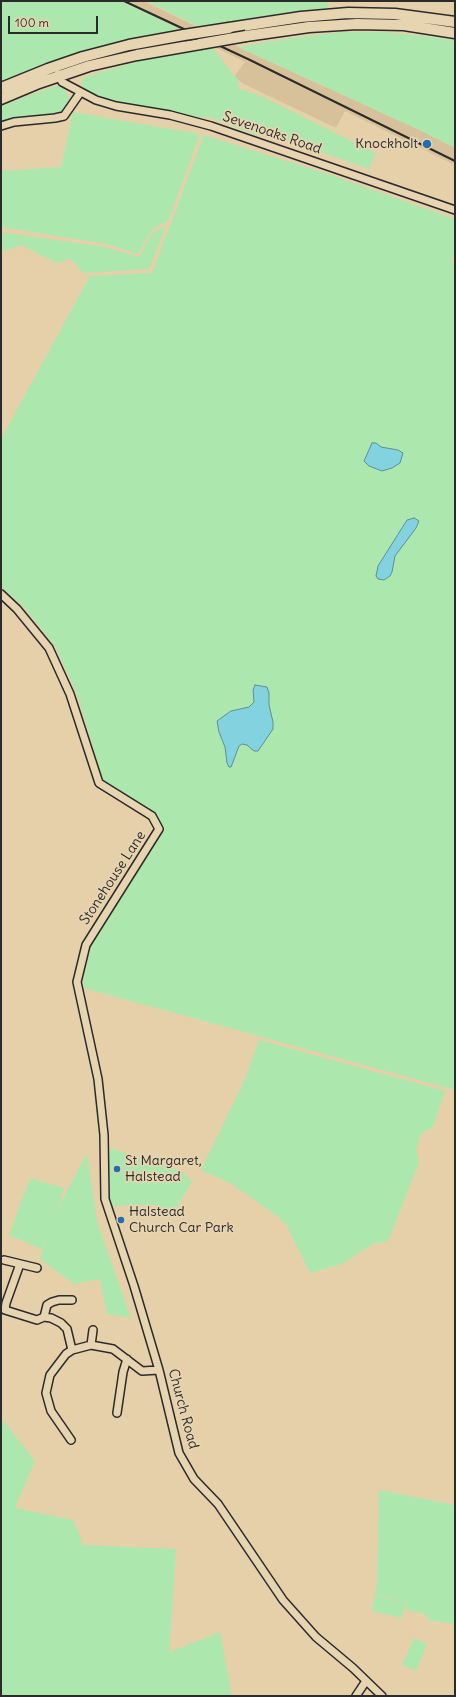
<!DOCTYPE html>
<style>
body{margin:0}
#map{position:relative;width:456px;height:1697px;overflow:hidden;background:#e6d0a9;font-family:Delius,sans-serif}
canvas{display:block}
.frame{position:absolute;inset:0;border:2px solid #2b2b2b;pointer-events:none}
.scale{position:absolute;left:8px;top:16px;width:90px;height:18px;box-sizing:border-box;border:2px solid #2b2b2b;border-top:0;padding-left:5px;font-size:12px;line-height:14px;white-space:nowrap;color:#2b2b2b;-webkit-text-stroke:3px #e7d4b1;paint-order:stroke}
</style>
<div id="map">
<canvas width="456" height="1697"></canvas>
<div class="frame"></div>
<div class="scale">100 m</div>
</div>
<script>
const ctx = document.querySelector('canvas').getContext('2d');
ctx.lineJoin = 'round';
function fillPath(path, color) { ctx.fillStyle = color; ctx.fill(path, 'evenodd'); }
const shape = rows => new Path2D(rows.map(r => 'M' + r).join(''));
function strokePath(path, color, width, dash) { ctx.strokeStyle = color; ctx.lineWidth = width; ctx.lineCap = dash ? 'butt' : 'round'; ctx.setLineDash(dash || []); ctx.stroke(path); }
function drawText(font, color, halo, rows, align = 'center') {
  ctx.font = font + ' Delius,sans-serif'; ctx.lineWidth = 3.5; ctx.setLineDash([]); ctx.textBaseline = 'middle'; ctx.strokeStyle = halo; ctx.fillStyle = color; for (const [text, x, y, turn = 0] of rows) {
    ctx.save(); ctx.translate(x, y); ctx.rotate((+turn || 0) * Math.PI / 180); ctx.textAlign = isNaN(turn) ? turn : align; if (halo) ctx.strokeText(text, 0, 0); ctx.fillText(text, 0, 0); ctx.restore();
  }
}
const built = shape([
 [123,1,144,1,238,47,424,132,455,148,455,165,345,111,336,128,244,84,234,77,245,62]
]);
const green = shape([
 [1,1,123,1,181,30,110,44,71,55,35,68,1,82],
 [146,1,327,1,329,6,326,10,200,27],
 [341,32,385,32,442,38,455,41,455,148,424,132,238,47,291,38],
 [212,47,234,76,238,79,239,89,259,95,376,153,369,169,275,136,270,133,256,135,209,117,198,117,164,109,109,100,85,90,81,82,84,77,156,56],
 [61,85,71,100,66,117,1,126,1,106,46,89],
 [73,112,200,134,168,221,152,229,138,254,107,244,1,227,1,171,61,167],
 [204,135,328,174,455,219,455,252,451,262,455,264,455,1090,84,988,83,981,91,946,164,830,155,814,103,780,77,694,55,646,23,606,1,587,1,439,90,276,152,273],
 [166,226,149,269,83,273,71,259,56,263,22,245,1,252,1,232,104,247,139,257,153,232],
 [259,1040,445,1091,433,1127,421,1134,416,1149,419,1163,388,1241,373,1244,342,1264,310,1273,285,1222,232,1184,201,1170,244,1081],
 [113,1149,182,1171,192,1182,175,1210,154,1205,109,1206,107,1198,108,1150],
 [87,1153,97,1222,131,1318,107,1314,100,1279,74,1284,40,1259,47,1236,42,1249,9,1235,30,1178,64,1188,57,1210],
 [1,1418,35,1461,15,1508,73,1520,81,1538,82,1545,176,1549,169,1657,170,1652,220,1632,232,1696,1,1696],
 [379,1490,455,1505,455,1624,428,1620,425,1614,406,1610,407,1602,375,1595,377,1580],
 [375,1596,406,1602,402,1618,372,1611],
 [414,1638,427,1644,416,1671,402,1665]
]);
const water = shape([
 [372,443,376,443,381,447,398,450,403,453,400,463,392,468,382,471,369,466,364,461,372,443],
 [414,518,419,521,416,528,395,556,392,572,390,576,384,580,378,579,376,576,378,566,407,520,414,518],
 [255,685,267,687,269,693,269,705,273,722,273,729,258,751,254,751,247,745,242,744,239,746,233,762,231,767,229,767,227,763,225,747,219,732,217,721,231,711,249,707,254,702,253,690,255,685]
]);
const minor = shape([
 [58,74,62,82,96,100,116,106,170,115,211,126,455,210],
 [1,126,14,122,55,118,64,116,80,93],
 [1,594,17,609,49,648,70,694,99,783,152,816,159,829,86,945,77,982,98,1079,104,1135,105,1199,134,1286,159,1370,179,1453,194,1479,218,1504,283,1600,316,1637,353,1668,382,1696],
 [4,1260,37,1268],
 [20,1264,6,1303,5,1310,37,1320,44,1317,51,1318,61,1323,67,1329,72,1350,91,1345,113,1349,142,1371,159,1370],
 [44,1317,47,1305,52,1302,59,1300,72,1300],
 [91,1345,93,1330],
 [117,1413,123,1372,127,1359],
 [71,1440,51,1411,46,1393,50,1375,66,1354,72,1350],
 [356,1696,366,1681]
]);
const highway = shape([
 [229,28,301,17,348,13,395,14,455,22],
 [246,36,309,27,357,24,404,25,455,33],
 [1,88,48,69,83,57,129,45,184,35],
 [1,99,39,83,89,66,137,55,200,44]
]);
const rail = shape([
 [124,1,250,60,455,161]
]);
const highwayBridge = shape([
 [184,35,229,28],
 [200,44,246,36]
]);
const markers = [
 [427,144,5,"#1f6fb2"],
 [117,1169,4,"#1f6fb2"],
 [121,1220,4,"#1f6fb2"]
];
const streetNames = [
 ["Sevenoaks Road",272,133,19],
 ["Stonehouse Lane",113,878,-57],
 ["Church Road",183,1409,75]
];
const poiNames = [
 ["Knockholt",418,144,"right"],
 ["St Margaret,",125,1161],
 ["Halstead",125,1177],
 ["Halstead",129,1212],
 ["Church Car Park",129,1228]
];
fillPath(built, '#d6c19b');
fillPath(green, '#ace8ae');
fillPath(water, '#83d2e0');
strokePath(water, '#608f98', 1);
strokePath(minor, '#2b2b2b', 10);
strokePath(highway, '#2b2b2b', 13);
strokePath(minor, '#e7d4b1', 7);
strokePath(highway, '#e7d4b1', 10);
strokePath(rail, '#2b2b2b', 2);
strokePath(highwayBridge, '#2b2b2b', 13, []);
strokePath(highwayBridge, '#e7d4b1', 10);
for (const [x, y, r, color] of markers) { const dot = new Path2D(); dot.arc(x, y, r, 0, 2 * Math.PI); ctx.fillStyle = color; ctx.fill(dot); strokePath(dot, '#e7d4b1', 1.5); }
drawText('14px', '#2b2b2b', '#e7d4b1', streetNames);
drawText('14px', '#2b2b2b', '#e7d4b1', poiNames, 'left');
</script>
